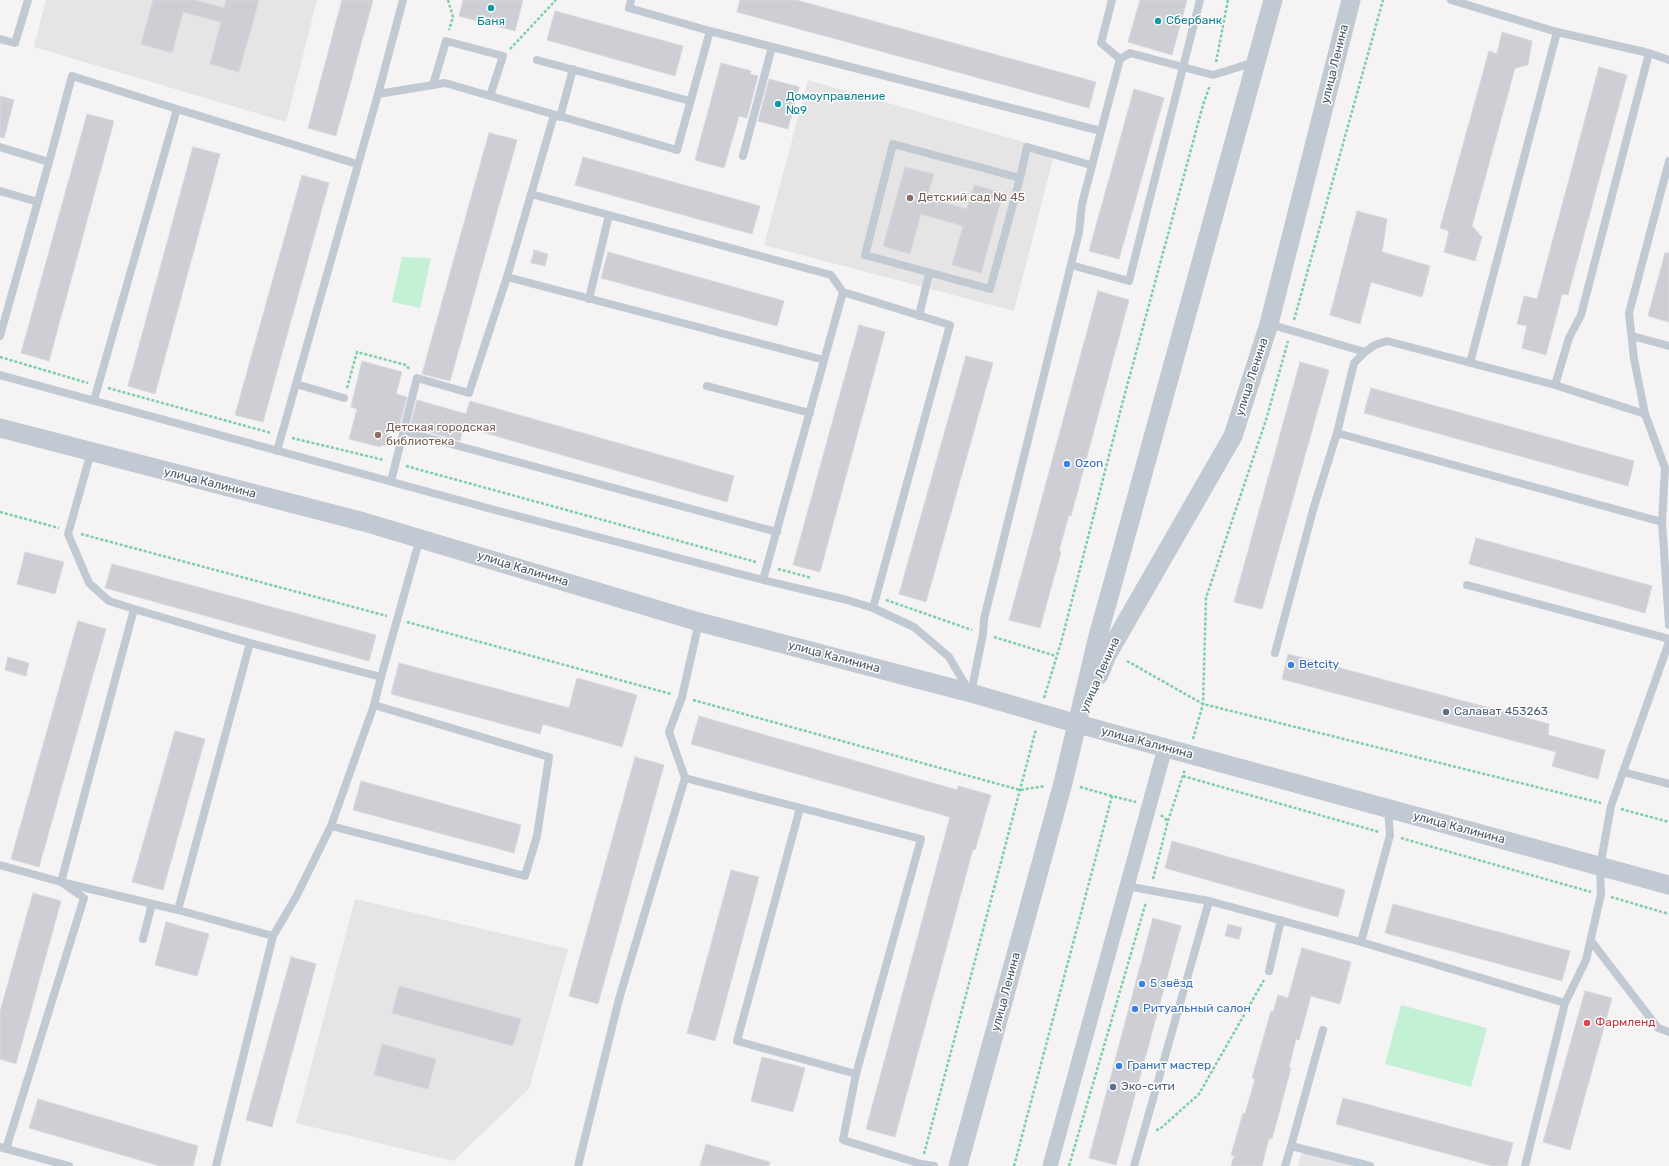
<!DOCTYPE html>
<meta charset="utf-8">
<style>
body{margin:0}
canvas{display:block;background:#f5f3f3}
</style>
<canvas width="1669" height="1166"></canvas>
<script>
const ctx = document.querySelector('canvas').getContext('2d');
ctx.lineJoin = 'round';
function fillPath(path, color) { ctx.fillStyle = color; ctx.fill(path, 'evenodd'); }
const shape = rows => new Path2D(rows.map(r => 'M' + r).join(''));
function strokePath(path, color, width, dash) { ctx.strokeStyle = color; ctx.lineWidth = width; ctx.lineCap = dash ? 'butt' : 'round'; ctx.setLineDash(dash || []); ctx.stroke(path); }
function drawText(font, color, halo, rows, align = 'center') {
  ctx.font = font + ' Rubik,sans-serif'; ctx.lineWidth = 3; ctx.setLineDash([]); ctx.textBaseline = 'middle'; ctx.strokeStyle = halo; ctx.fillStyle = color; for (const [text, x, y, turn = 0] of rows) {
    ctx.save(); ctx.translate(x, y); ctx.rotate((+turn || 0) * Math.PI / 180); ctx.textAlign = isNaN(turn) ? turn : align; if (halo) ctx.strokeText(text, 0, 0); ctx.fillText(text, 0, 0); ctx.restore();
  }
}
const education = shape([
 [46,0,317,0,286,122,34,47],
 [808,80,1055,151,1014,311,764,245],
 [355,899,568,949,529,1089,453,1161,296,1123],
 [1302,1152,1354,1166,1298,1166]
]);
const green = shape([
 [402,257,431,258,420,308,392,302],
 [1401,1005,1487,1028,1471,1087,1385,1064]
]);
const building = shape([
 [153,0,195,0,224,8,226,0,259,0,239,72,210,64,221,22,183,12,172,53,141,44,153,0],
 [342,0,373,0,336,136,308,128,342,0],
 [463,0,523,0,515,31,459,16,463,0],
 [740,0,796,0,1096,82,1089,108,737,12,740,0],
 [1140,0,1187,0,1172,55,1128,42,1140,0],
 [555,11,683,46,675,76,547,40,555,11],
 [1502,32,1532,41,1528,65,1515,68,1472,226,1482,237,1475,261,1444,252,1449,231,1440,228,1489,51,1497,54,1502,32],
 [721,63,751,71,750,74,758,76,747,118,739,116,724,168,695,160,721,63],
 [1599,67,1627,75,1568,295,1562,294,1546,355,1522,348,1527,326,1517,324,1524,296,1537,299,1599,67],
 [769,79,799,87,788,129,758,121,769,79],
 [1134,89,1164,98,1119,259,1089,251,1134,89],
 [0,96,14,100,4,138,0,137,0,96],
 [87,114,114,121,49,361,21,353,87,114],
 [489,133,517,140,450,381,422,374,489,133],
 [193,147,220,154,155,394,128,386,193,147],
 [583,157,760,206,752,234,575,185,583,157],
 [905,167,934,174,927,198,967,209,974,185,1003,193,981,273,952,265,963,226,921,214,910,254,883,246,905,167],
 [302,175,329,183,263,422,235,415,302,175],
 [1357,211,1387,219,1382,252,1430,266,1422,297,1371,282,1360,324,1330,315,1357,211],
 [534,250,548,254,545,266,531,263,534,250],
 [608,252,784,301,777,326,601,278,608,252],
 [1665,253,1669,253,1669,322,1648,316,1665,253],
 [1098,291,1129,300,1071,516,1069,515,1059,551,1061,552,1040,628,1009,620,1098,291],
 [859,325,885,332,820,572,793,565,859,325],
 [966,356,993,363,926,602,899,594,966,356],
 [362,361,402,372,396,394,407,397,399,427,391,425,386,446,381,445,380,447,349,439,357,409,351,407,362,361],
 [1300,362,1329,370,1262,609,1234,602,1300,362],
 [1371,388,1634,461,1628,486,1364,413,1371,388],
 [417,400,466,414,470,401,734,476,727,502,464,427,460,441,410,427,417,400],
 [1476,538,1652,586,1645,613,1469,564,1476,538],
 [25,552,64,562,55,594,17,584,25,552],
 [112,564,376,635,369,661,105,588,112,564],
 [78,621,106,629,39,867,11,859,78,621],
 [1288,654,1549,724,1548,735,1605,750,1598,779,1552,766,1556,752,1282,679,1288,654],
 [8,657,29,663,26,676,5,670,8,657],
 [399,663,569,708,577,678,637,695,622,747,543,724,540,734,391,694,399,663],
 [699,716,957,790,958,786,991,795,975,850,973,849,895,1137,866,1129,950,817,691,744,699,716],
 [175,731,205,739,163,890,132,882,175,731],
 [635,757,664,765,598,1004,569,996,635,757],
 [361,781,521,825,514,853,353,810,361,781],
 [1172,841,1345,890,1338,917,1165,868,1172,841],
 [731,870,759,877,715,1041,687,1033,731,870],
 [33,893,61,901,16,1064,0,1059,0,1012,33,893],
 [1393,904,1570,951,1562,981,1385,933,1393,904],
 [1153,918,1181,926,1116,1165,1089,1158,1153,918],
 [166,922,209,934,197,976,155,965,166,922],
 [1228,924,1242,928,1239,939,1225,936,1228,924],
 [1302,948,1351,962,1340,1004,1311,996,1299,1040,1296,1039,1289,1067,1291,1068,1272,1139,1269,1138,1262,1166,1231,1166,1234,1156,1231,1155,1243,1113,1245,1114,1255,1079,1252,1078,1271,1011,1273,1012,1278,995,1288,998,1302,948],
 [291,957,316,964,272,1127,246,1120,291,957],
 [399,986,521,1019,513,1046,392,1013,399,986],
 [1585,991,1612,998,1570,1150,1543,1142,1585,991],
 [382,1044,436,1059,428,1089,374,1075,382,1044],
 [762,1057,805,1068,793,1112,751,1101,762,1057],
 [1343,1098,1513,1143,1507,1166,1493,1166,1336,1124,1343,1098],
 [38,1099,198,1146,193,1166,160,1166,29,1128,38,1099],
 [706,1144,770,1162,769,1166,700,1166,706,1144]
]);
const path = shape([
 [448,0,453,17,449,30],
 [510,49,556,0],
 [1216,62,1228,0],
 [1294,320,1383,0],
 [0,357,88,383],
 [108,388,271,433],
 [347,388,357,352,406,365,410,370],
 [292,438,384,460],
 [406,466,756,562],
 [0,512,59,528],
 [81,534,387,616],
 [778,569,812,578],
 [886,600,972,630],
 [407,622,671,694],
 [994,637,1056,656],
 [1127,661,1203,704,1601,803],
 [1044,698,1062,639,1124,397,1203,105,1210,85],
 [693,700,1020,790,1045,786],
 [1193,739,1203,704,1206,598,1266,420,1288,341],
 [1183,776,1379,832],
 [1080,787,1112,796],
 [1621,809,1669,822],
 [1161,815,1168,821],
 [1401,838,1591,892],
 [1153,879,1168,821,1185,769],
 [1611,897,1669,914],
 [1156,1130,1160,1129,1199,1094,1264,980],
 [924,1154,1036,729],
 [1014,1166,1112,796,1136,802],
 [1069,1166,1146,902]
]);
const service = shape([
 [631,0,629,8,710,31,1101,131,1082,204,1079,232,984,619,983,634,971,693],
 [1112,0,1101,43,1120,59],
 [1451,0,1557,32,1649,53,1669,60],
 [0,39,15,43,28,0],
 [537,60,690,101],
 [433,85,446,41,503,56,490,96],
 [378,94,403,0],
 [177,109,357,164],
 [560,117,573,69],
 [1101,131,1120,59,1130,53,1213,75,1255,62],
 [0,147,49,162,0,336],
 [743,156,772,47],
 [49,162,72,76,177,109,94,400],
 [1020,178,893,144,865,255,990,289,1020,178,1027,147,1091,165],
 [0,191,38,202],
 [531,194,831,275,843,292,950,325,873,608],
 [1071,265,1129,281,1200,0],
 [507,277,824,360],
 [589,299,609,215],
 [919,316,929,274],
 [1269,324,1365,352],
 [1632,336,1669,346],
 [1470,363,1557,32],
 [0,375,495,510,763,580,847,600,873,608,914,627,949,657,969,691],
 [296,384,344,398],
 [1555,385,1569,338,1581,315,1649,53],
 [707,386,810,413],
 [1645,414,1555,385,1387,341,1375,345,1365,352,1354,363,1337,433,1662,522,1665,468,1645,414,1634,359,1629,313,1669,161],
 [403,431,777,532],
 [277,451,378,94,445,83,677,150,710,31],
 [91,452,68,534,89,583,109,601,134,609],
 [391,481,417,378,469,393,507,277,554,115],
 [1662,522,1669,625],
 [763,580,843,292],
 [1467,585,1669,639],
 [699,622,682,697,669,732,685,778,921,839,856,1074,843,1140,921,1164,934,1166],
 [1275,653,1313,510,1337,433],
 [374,705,549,757,537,836,525,876,331,826,374,705,381,677],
 [1623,772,1669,784],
 [800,808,737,1041,856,1074],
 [0,865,61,882,178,910,250,643],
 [1126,886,1209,901,1134,1166],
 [1209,901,1361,942,1390,835,1388,809],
 [178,910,273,936,296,897,331,826],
 [143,939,152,904],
 [1591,941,1658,1028,1669,1032],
 [1361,942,1565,1003],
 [1269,971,1281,920],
 [1291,1146,1323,1030],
 [0,1147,69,1166],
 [6,1149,84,898,61,882,134,609,250,643,381,677,420,538],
 [216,1166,273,936],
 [578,1166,619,999,685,778],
 [1285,1166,1291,1146,1370,1166],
 [1525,1166,1565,1003,1586,960,1601,894,1600,867,1611,806,1669,642]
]);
const minor = shape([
 [1050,1166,1165,748]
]);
const tertiary = shape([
 [0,428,364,522,699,622,971,693,1078,724,1669,885],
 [1099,675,1107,655,1233,436,1269,324,1351,0],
 [958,1166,1063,783,1098,636,1122,550,1273,0]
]);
const markers = [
 [491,8,4,"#0f9aa8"],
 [1158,21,4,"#0f9aa8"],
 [778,104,4,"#0f9aa8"],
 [910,198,4,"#8d6e63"],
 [378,435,4,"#8d6e63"],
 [1067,464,4,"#3f7fe0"],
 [1291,665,4,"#3f7fe0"],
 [1446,712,4,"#5c6f8a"],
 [1142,984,4,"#3f7fe0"],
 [1135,1009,4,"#3f7fe0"],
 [1587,1023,4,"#e0444e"],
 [1119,1066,4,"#3f7fe0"],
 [1113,1087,4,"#5c6f8a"]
];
const cultureNames = [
 ["Сбербанк",1166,21],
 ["Баня",491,22,"center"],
 ["Домоуправление",786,97],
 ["№9",786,111]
];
const streetNames = [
 ["улица Ленина",1335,64,-76],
 ["улица Ленина",1252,377,-72],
 ["улица Калинина",210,483,14],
 ["улица Калинина",523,569,17],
 ["улица Калинина",834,657,15],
 ["улица Ленина",1100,675,-66],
 ["улица Калинина",1147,743,15],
 ["улица Калинина",1459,828,15],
 ["улица Ленина",1006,992,-75]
];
const educationNames = [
 ["Детский сад № 45",918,198],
 ["Детская городская",386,428],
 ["библиотека",386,442]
];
const shopNames = [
 ["Ozon",1075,464],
 ["Betcity",1299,665],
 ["5 звёзд",1150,984],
 ["Ритуальный салон",1143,1009],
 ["Гранит мастер",1127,1066]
];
const serviceNames = [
 ["Салават 453263",1454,712],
 ["Эко-сити",1121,1087]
];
const healthNames = [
 ["Фармленд",1595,1023]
];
fillPath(education, '#e6e4e5');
fillPath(green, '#c3f1d5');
fillPath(building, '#cdcfd5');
strokePath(building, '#d7d9de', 1);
strokePath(path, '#7ad0a6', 2.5, [3, 2]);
strokePath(service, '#c1cad2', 8);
strokePath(minor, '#c1cad2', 15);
strokePath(tertiary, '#c1cad2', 19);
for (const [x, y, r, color] of markers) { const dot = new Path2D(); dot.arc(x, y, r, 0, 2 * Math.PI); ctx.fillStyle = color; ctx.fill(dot); strokePath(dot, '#fff', 1.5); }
drawText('12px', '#0d838f', '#fff', cultureNames, 'left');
drawText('12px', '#4a5661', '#fff', streetNames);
drawText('12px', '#785e54', '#fff', educationNames, 'left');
drawText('12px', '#366cbe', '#fff', shopNames, 'left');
drawText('12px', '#4e5e75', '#fff', serviceNames, 'left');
drawText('12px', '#be3a42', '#fff', healthNames, 'left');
</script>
